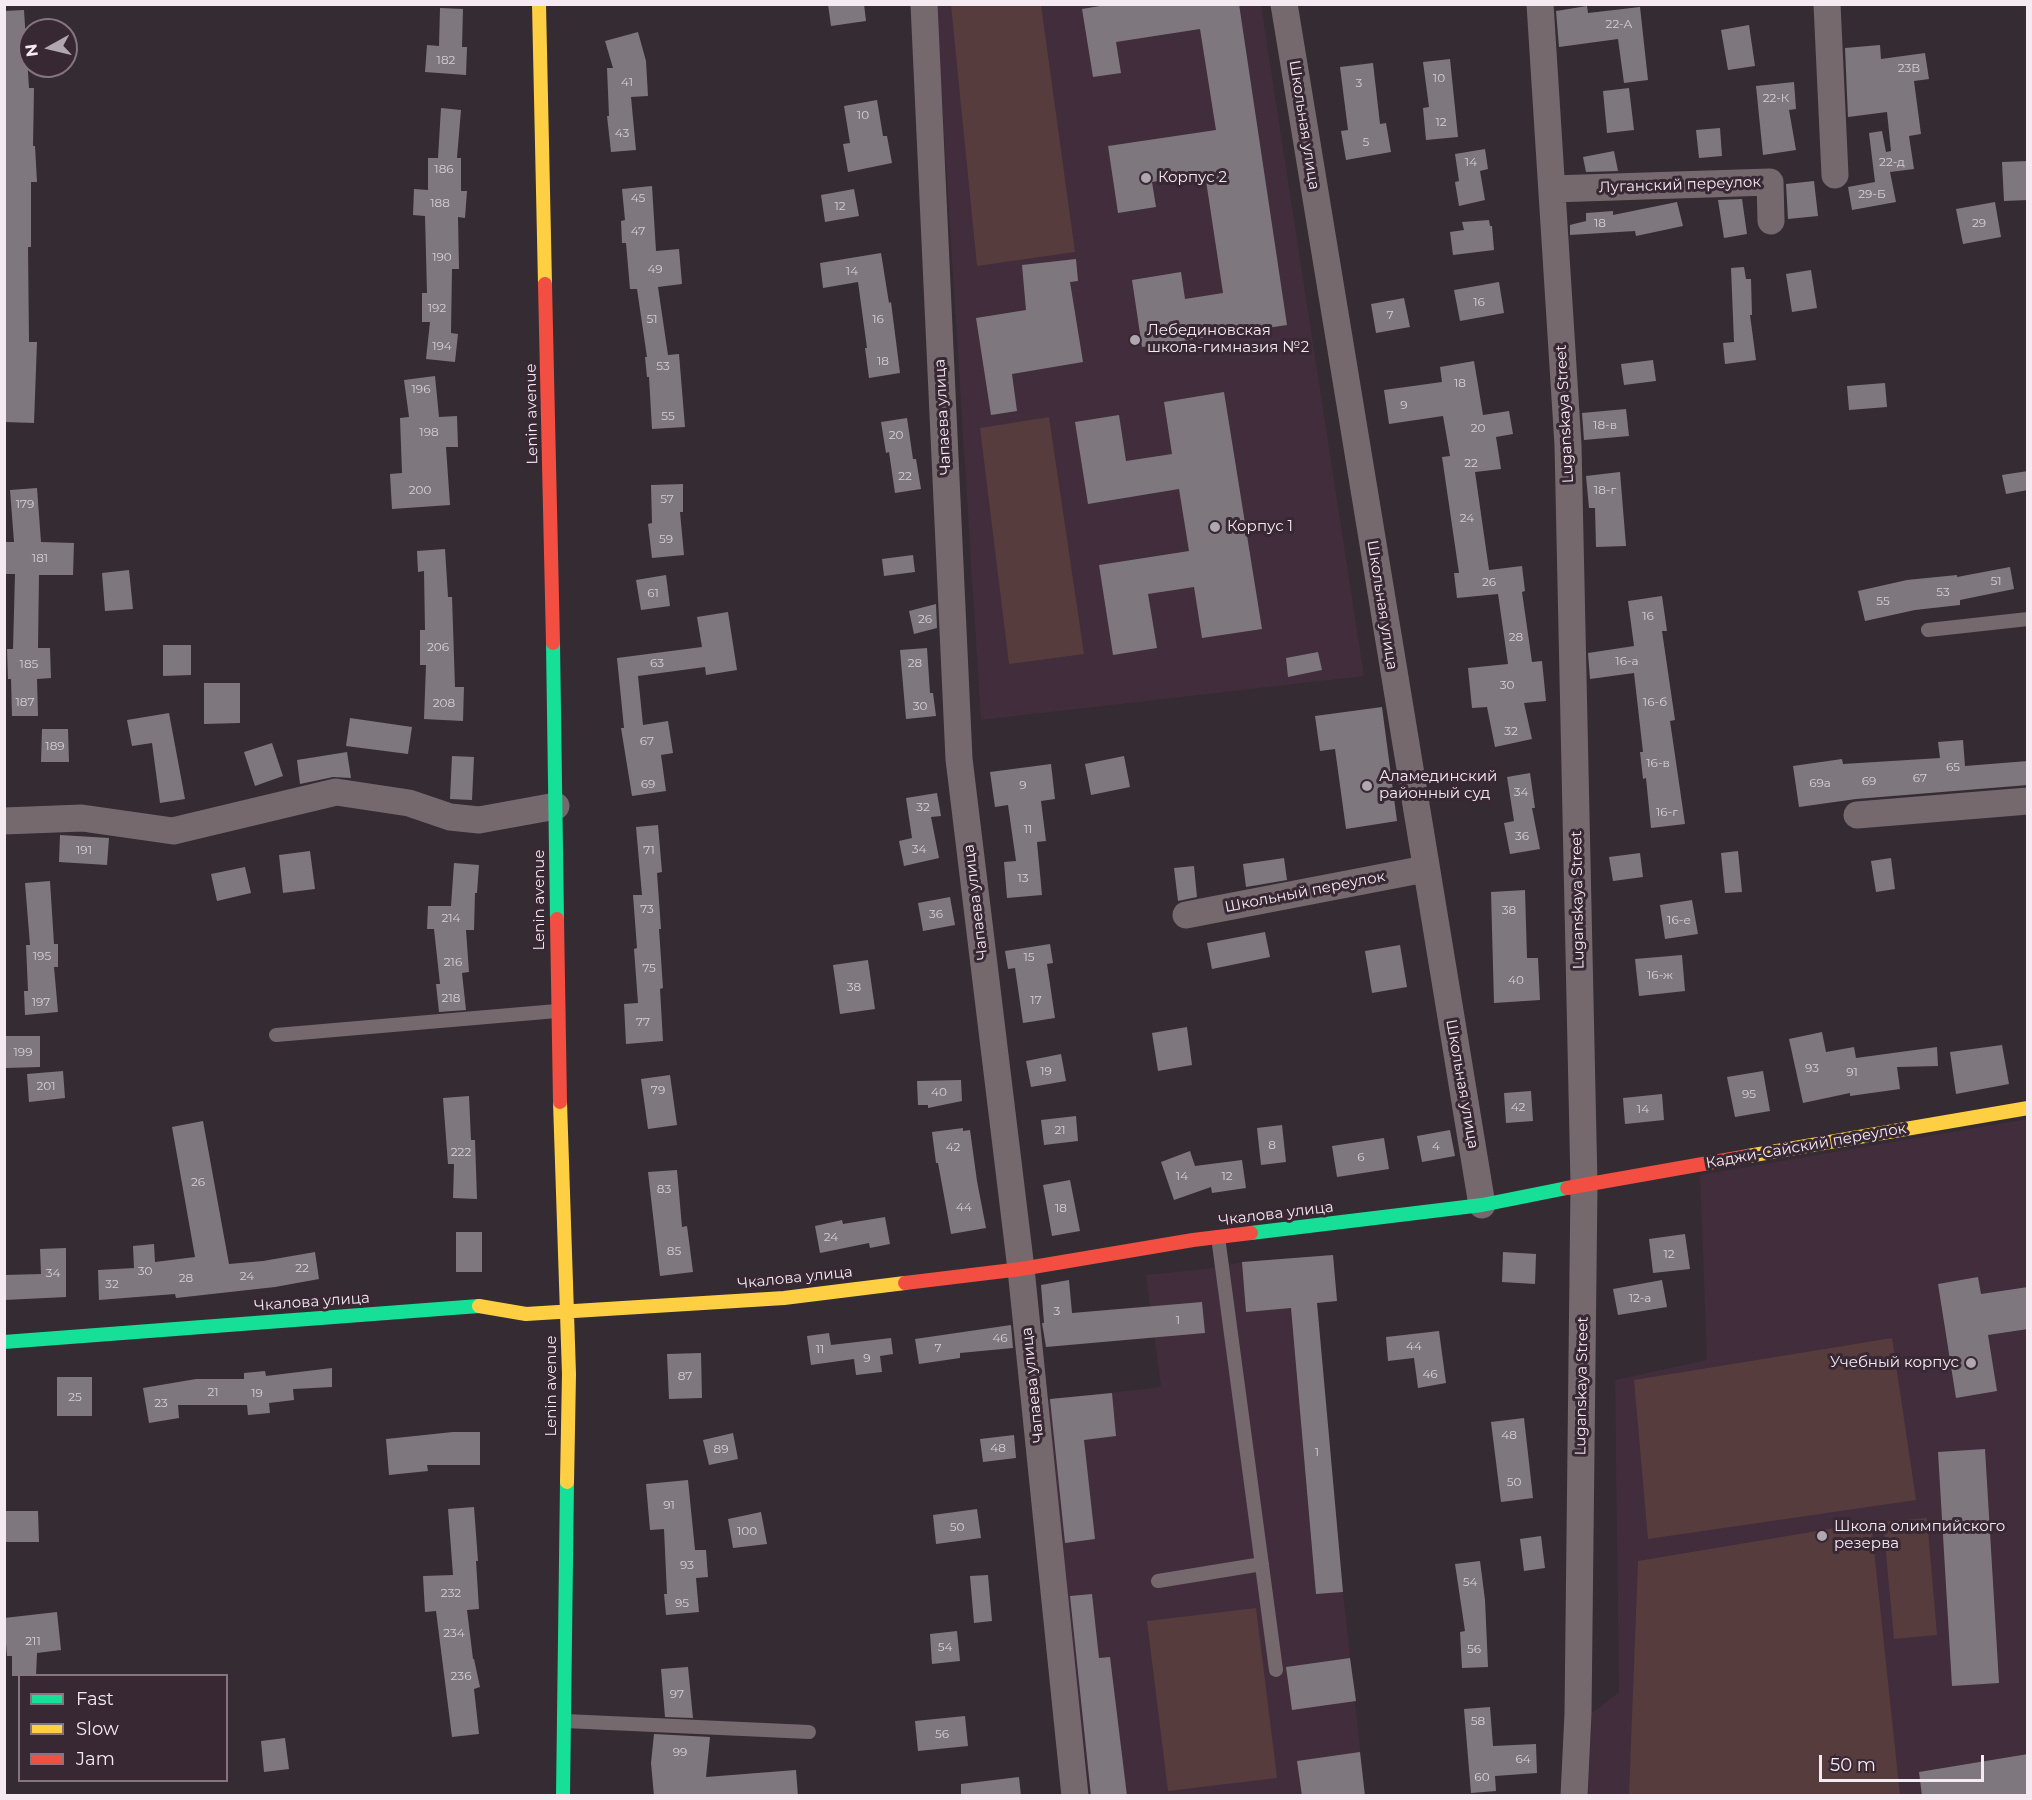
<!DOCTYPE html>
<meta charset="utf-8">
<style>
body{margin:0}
#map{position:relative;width:2032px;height:1800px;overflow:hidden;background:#342c32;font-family:Montserrat,sans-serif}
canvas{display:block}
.frame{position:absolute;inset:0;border:6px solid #f5e9f2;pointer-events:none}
.legend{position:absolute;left:18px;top:1674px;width:210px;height:108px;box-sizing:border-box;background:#382834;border:2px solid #847580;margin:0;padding:8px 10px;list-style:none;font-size:18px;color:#f5e9f2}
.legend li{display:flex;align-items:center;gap:12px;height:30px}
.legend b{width:30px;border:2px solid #847580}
.north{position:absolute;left:18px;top:18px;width:60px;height:60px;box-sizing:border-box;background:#382834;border:2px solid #847580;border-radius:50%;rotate:262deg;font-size:16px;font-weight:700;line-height:24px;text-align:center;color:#f5e9f2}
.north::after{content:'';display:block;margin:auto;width:21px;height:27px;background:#b1a7af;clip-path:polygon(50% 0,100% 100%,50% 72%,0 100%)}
.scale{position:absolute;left:1819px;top:1755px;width:165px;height:27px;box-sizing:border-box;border:3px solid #f5e9f2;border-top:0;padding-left:8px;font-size:18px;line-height:21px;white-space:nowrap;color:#f5e9f2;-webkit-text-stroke:4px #382834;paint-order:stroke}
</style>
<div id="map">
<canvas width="2032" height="1800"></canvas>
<div class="frame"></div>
<ul class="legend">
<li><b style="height:8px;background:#16e098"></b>Fast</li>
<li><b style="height:8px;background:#ffcf43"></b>Slow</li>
<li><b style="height:8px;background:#f24e42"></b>Jam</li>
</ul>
<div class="north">N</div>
<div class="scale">50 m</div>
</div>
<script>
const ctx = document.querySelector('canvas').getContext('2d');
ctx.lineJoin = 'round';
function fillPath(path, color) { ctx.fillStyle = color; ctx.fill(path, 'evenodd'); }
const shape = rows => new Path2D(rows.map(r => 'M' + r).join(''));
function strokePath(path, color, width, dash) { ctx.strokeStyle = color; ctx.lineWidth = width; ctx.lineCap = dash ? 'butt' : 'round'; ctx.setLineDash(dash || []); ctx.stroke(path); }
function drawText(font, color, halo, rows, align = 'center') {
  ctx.font = font + ' Montserrat,sans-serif'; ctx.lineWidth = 6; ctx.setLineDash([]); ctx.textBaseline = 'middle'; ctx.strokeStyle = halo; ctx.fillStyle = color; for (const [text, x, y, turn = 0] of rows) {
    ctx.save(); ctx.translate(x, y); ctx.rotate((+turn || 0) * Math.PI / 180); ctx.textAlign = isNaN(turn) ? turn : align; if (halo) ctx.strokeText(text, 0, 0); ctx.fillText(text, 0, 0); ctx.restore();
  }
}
const built = shape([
 [936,5,1261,5,1364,676,981,720],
 [2027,1119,2027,1795,1588,1796,1592,1713,1619,1692,1615,1380,1707,1360,1700,1175],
 [1333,1255,1337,1301,1317,1303,1343,1592,1365,1795,1090,1795,1066,1597,1048,1400,1161,1387,1146,1275,1206,1269,1242,1262]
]);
const green = shape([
 [951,5,1041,5,1075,252,977,266],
 [1049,417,1084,654,1009,664,980,428],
 [1892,1338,1916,1500,1648,1539,1634,1380],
 [1927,1518,1937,1635,1894,1639,1883,1522],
 [1871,1522,1900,1795,1629,1795,1638,1561],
 [1256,1608,1277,1778,1168,1791,1147,1621]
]);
const building = shape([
 [828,4,864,4,866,21,831,26],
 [1112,4,1239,4,1287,325,1142,347,1132,280,1181,272,1185,299,1223,293,1205,174,1152,182,1156,207,1118,213,1108,146,1216,130,1200,29,1116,42,1121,73,1093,77,1082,9],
 [1587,6,1588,13,1640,7,1648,80,1624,83,1618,39,1559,47,1556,11],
 [440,8,463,9,462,47,467,47,466,75,425,72,427,45,439,46],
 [24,10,29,88,34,88,33,146,35,146,37,182,31,182,31,247,28,247,29,342,37,342,34,423,4,422,4,11],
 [1749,25,1755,66,1728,70,1721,30],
 [638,32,646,61,648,96,631,97,636,150,611,152,607,116,609,116,607,68,613,68,605,41],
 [1880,45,1881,59,1925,53,1929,79,1914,81,1921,134,1909,136,1914,169,1890,172,1896,202,1852,210,1848,187,1875,182,1869,133,1882,131,1886,152,1891,151,1887,112,1848,117,1845,48],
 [1450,59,1458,137,1426,140,1423,108,1429,107,1423,62],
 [1373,63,1380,124,1386,123,1391,152,1346,160,1341,131,1348,130,1340,67],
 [1794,82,1796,109,1789,110,1796,150,1763,155,1756,86],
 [1629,88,1634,130,1607,133,1603,91],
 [877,100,883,136,887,136,892,163,848,172,843,144,850,143,844,106],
 [441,108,461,110,457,158,461,158,461,191,467,191,465,218,458,217,459,269,452,269,451,333,458,334,455,362,426,359,430,322,422,322,422,293,427,293,425,216,413,215,414,189,428,190,428,158,438,158],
 [1720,128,1722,156,1699,158,1696,130],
 [1485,149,1488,169,1480,171,1485,200,1459,206,1455,182,1459,181,1455,154],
 [1614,151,1618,171,1586,172,1583,157],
 [2028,161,2028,200,2004,201,2002,162],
 [1814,181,1818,216,1788,219,1786,184],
 [652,186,656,251,679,249,682,284,658,287,668,355,679,354,685,427,652,429,649,377,647,377,645,357,647,357,637,289,630,289,626,243,622,243,621,221,625,220,622,189],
 [854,189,859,216,825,222,821,195],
 [1742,199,1747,234,1724,238,1718,200],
 [1677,202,1683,226,1636,236,1635,231,1570,235,1570,225,1586,221,1586,213,1613,211,1613,215],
 [1995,202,2001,237,1963,244,1956,209],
 [1489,220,1490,226,1492,226,1494,250,1453,255,1450,232,1464,230,1462,222],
 [881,253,889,303,891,302,900,373,869,378,865,348,867,348,858,282,823,288,820,263],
 [1076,259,1078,281,1070,282,1083,362,1012,374,1017,411,991,415,976,318,1026,310,1022,265],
 [1744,267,1746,279,1751,279,1752,315,1750,315,1756,360,1725,364,1723,343,1734,342,1731,268],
 [1811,270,1817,308,1792,312,1786,274],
 [1499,282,1504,313,1460,321,1454,290],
 [1404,298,1410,327,1376,333,1371,304],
 [1653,360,1656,381,1624,385,1621,364],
 [1474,361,1483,415,1509,411,1513,434,1496,437,1501,469,1475,472,1489,570,1522,566,1525,591,1522,592,1532,662,1542,661,1546,701,1524,703,1532,739,1495,747,1487,707,1472,708,1468,668,1508,664,1498,594,1457,598,1454,573,1459,573,1442,457,1450,456,1443,416,1389,424,1384,390,1442,382,1440,367],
 [435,376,439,417,457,416,458,447,446,447,450,505,392,509,390,474,402,473,400,418,409,417,404,380],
 [1885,383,1887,407,1849,410,1847,386],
 [1224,392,1262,629,1202,638,1194,587,1148,594,1157,648,1113,655,1099,565,1189,551,1179,489,1088,504,1075,422,1119,415,1126,461,1172,454,1164,402],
 [1626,409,1629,436,1584,440,1582,413],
 [907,418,913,459,916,459,921,489,895,493,889,452,886,453,881,422],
 [2028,471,2028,490,2006,494,2002,475],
 [1620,472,1626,546,1596,547,1595,508,1589,508,1586,476],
 [683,484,683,512,680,512,684,555,652,558,648,524,652,523,651,485],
 [37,488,41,542,74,543,73,575,39,575,38,648,50,648,51,678,37,679,38,716,12,716,11,679,8,679,7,649,13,649,15,574,6,574,6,542,14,542,10,490],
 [445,549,448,597,452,597,455,687,464,687,463,721,424,719,426,665,420,665,420,630,425,630,424,571,418,572,417,551],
 [913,555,915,572,884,576,882,559],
 [2010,567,2014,589,1960,600,1960,605,1915,610,1865,621,1858,591,1907,580,1957,575,1957,577],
 [129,570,133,609,105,611,102,573],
 [666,575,670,606,641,610,636,580],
 [1662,596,1667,631,1662,631,1675,720,1670,721,1685,824,1651,828,1646,778,1643,779,1640,752,1643,752,1634,673,1590,679,1588,653,1634,646,1628,601],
 [936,604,937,628,914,634,909,611],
 [728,612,737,670,706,675,705,667,638,676,643,725,668,721,673,753,661,755,666,791,632,796,621,728,624,728,617,658,702,647,697,617],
 [163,645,191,645,191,675,163,676],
 [927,648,930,693,933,693,936,716,906,719,900,650],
 [1318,652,1322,670,1288,677,1286,658],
 [204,683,240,683,240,723,204,724],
 [1382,707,1397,821,1346,829,1335,749,1320,751,1315,716],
 [169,713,185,799,160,803,152,743,132,746,127,720],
 [350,718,412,727,408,754,346,746],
 [42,729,68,729,69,762,41,762],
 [1963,740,1965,766,2028,761,2028,785,1856,799,1799,807,1793,766,1842,759,1843,764,1940,758,1938,742],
 [272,743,283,776,255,786,244,752],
 [347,752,351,778,333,777,300,784,297,760],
 [452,756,474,757,472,800,450,799],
 [1124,756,1130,787,1091,795,1085,764],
 [1051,764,1055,799,1041,801,1046,841,1037,842,1042,895,1007,898,1004,862,1016,861,1008,805,995,807,990,772],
 [1530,773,1535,808,1532,808,1540,849,1510,854,1504,823,1514,821,1507,777],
 [937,793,941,816,931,817,939,858,904,866,899,841,912,838,906,798],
 [658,825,662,872,657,873,661,929,659,929,663,988,660,989,663,1041,626,1044,624,1004,638,1003,634,949,637,948,633,895,642,895,636,827],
 [60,835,109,838,107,865,59,862],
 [310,851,315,889,283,893,279,855],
 [1738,851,1742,892,1725,893,1721,853],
 [1640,853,1643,877,1613,881,1609,857],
 [1284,858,1287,880,1246,887,1243,864],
 [1891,858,1895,889,1876,892,1871,861],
 [454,863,479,865,477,893,475,893,474,930,466,930,469,972,462,973,466,1010,439,1012,436,984,440,984,434,929,427,929,428,906,451,906],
 [1194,866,1197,897,1178,901,1174,868],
 [245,867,251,893,217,901,211,874],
 [50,881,54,944,58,944,58,967,54,967,58,1012,25,1015,24,991,28,991,26,945,30,945,25,883],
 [1525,890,1527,958,1538,958,1540,1000,1494,1003,1491,892],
 [950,897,955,925,923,931,918,903],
 [1692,900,1698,934,1665,939,1660,905],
 [1265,932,1270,957,1212,969,1207,943],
 [1050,944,1053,963,1047,964,1055,1018,1023,1023,1015,968,1008,969,1005,951],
 [1400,945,1407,987,1372,993,1365,951],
 [1682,955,1685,991,1639,996,1635,959],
 [868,960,875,1009,840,1014,833,965],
 [1187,1027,1192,1065,1158,1071,1152,1033],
 [1822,1032,1826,1052,1854,1047,1856,1058,1937,1047,1938,1066,1897,1067,1900,1089,1850,1096,1850,1093,1803,1103,1789,1039],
 [5,1036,40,1036,40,1067,5,1068],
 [2002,1045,2009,1084,1956,1094,1950,1052],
 [1061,1054,1066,1081,1031,1087,1026,1061],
 [63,1071,65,1098,29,1102,27,1074],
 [1763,1071,1770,1111,1735,1117,1727,1077],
 [670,1075,677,1125,648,1129,641,1079],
 [961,1080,962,1101,928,1108,928,1105,918,1105,917,1081],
 [1531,1091,1533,1121,1506,1123,1504,1093],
 [1662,1094,1664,1120,1625,1124,1623,1098],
 [469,1096,471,1140,475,1140,477,1199,453,1198,454,1164,448,1164,443,1098],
 [1076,1116,1078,1141,1044,1145,1041,1120],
 [203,1121,229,1264,263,1261,315,1252,319,1279,275,1287,176,1298,175,1294,99,1300,98,1270,134,1268,133,1246,154,1244,155,1262,195,1257,172,1127],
 [1282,1125,1286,1162,1261,1165,1257,1128],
 [963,1128,963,1131,970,1130,977,1181,986,1228,951,1234,938,1163,936,1163,932,1132],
 [1450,1130,1455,1156,1422,1162,1417,1136],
 [1384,1138,1389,1169,1337,1177,1332,1146],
 [1190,1151,1195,1166,1242,1160,1246,1188,1212,1193,1211,1187,1174,1200,1161,1162],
 [677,1170,682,1227,687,1226,693,1272,660,1276,648,1172],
 [1070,1180,1080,1231,1052,1236,1043,1185],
 [885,1217,890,1244,870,1248,869,1243,820,1253,815,1226,842,1220,843,1224],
 [456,1232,482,1232,482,1272,456,1272],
 [1685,1234,1690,1269,1653,1273,1649,1239],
 [66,1248,66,1297,4,1300,4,1275,41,1274,40,1249],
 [1503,1252,1536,1254,1535,1284,1502,1282],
 [1333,1255,1337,1301,1317,1303,1343,1592,1316,1594,1291,1308,1246,1312,1242,1262],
 [1978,1277,1981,1294,2028,1287,2028,1329,1988,1335,1997,1391,1956,1398,1938,1284],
 [1069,1280,1072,1313,1202,1302,1205,1333,1046,1347,1042,1323,1044,1323,1041,1285],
 [1662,1280,1667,1307,1618,1315,1613,1289],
 [1011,1325,1013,1348,960,1353,960,1358,919,1364,915,1339],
 [1439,1331,1446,1383,1418,1388,1414,1358,1388,1361,1386,1337],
 [829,1333,831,1345,891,1338,893,1354,880,1356,882,1372,856,1375,854,1359,811,1365,807,1336],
 [701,1353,702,1398,669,1399,667,1354],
 [332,1368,332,1387,293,1389,294,1400,269,1403,270,1413,248,1415,247,1405,178,1405,179,1418,149,1423,143,1388,196,1379,244,1379,244,1373,265,1371,266,1376],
 [57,1377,92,1377,92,1416,57,1416],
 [1112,1393,1116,1436,1084,1440,1095,1539,1065,1543,1050,1399],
 [1524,1418,1533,1498,1501,1502,1491,1422],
 [453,1432,480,1432,480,1465,427,1465,428,1471,389,1475,386,1439],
 [733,1433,738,1459,709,1465,703,1440],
 [1014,1435,1016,1458,983,1462,980,1439],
 [1985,1449,1999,1683,1952,1686,1938,1452],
 [688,1480,695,1550,706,1550,708,1577,696,1578,699,1612,666,1615,664,1594,667,1594,664,1529,650,1530,646,1484],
 [474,1507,478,1561,476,1561,479,1609,467,1610,473,1659,474,1659,480,1687,474,1689,479,1734,452,1737,436,1611,425,1612,423,1576,453,1575,448,1509],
 [977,1509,981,1538,936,1544,933,1515],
 [5,1511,38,1511,39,1542,6,1542],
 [761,1512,767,1544,733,1548,728,1519],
 [1541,1536,1545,1568,1524,1571,1520,1539],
 [1480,1561,1485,1600,1488,1667,1462,1668,1460,1632,1465,1631,1455,1564],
 [988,1575,992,1621,974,1623,970,1576],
 [1092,1594,1099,1658,1110,1657,1127,1796,1091,1796,1070,1596],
 [57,1612,61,1650,37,1653,36,1676,12,1676,12,1656,7,1656,4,1618],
 [957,1631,960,1661,932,1664,930,1634],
 [1350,1658,1356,1701,1292,1710,1286,1667],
 [688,1667,693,1718,665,1717,661,1669],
 [1490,1707,1493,1746,1536,1744,1537,1773,1495,1776,1496,1791,1471,1793,1464,1709],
 [965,1716,968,1746,918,1751,915,1721],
 [654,1734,710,1737,706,1777,796,1770,798,1796,654,1796,651,1763],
 [285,1738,289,1769,264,1772,261,1741],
 [1360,1752,1365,1796,1302,1796,1297,1761],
 [2028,1754,2028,1796,1922,1796,1919,1772],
 [1019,1777,1021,1796,961,1796,961,1784]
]);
const lane = shape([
 [1928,630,2028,619],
 [276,1035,557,1011],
 [1218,1237,1276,1670],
 [1158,1581,1262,1564],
 [565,1721,809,1732]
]);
const street = shape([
 [924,4,959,759,1021,1269,1075,1796],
 [1284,4,1482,1205],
 [1540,4,1568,445,1584,1184,1578,1714,1574,1796],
 [1827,4,1835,175],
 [1552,189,1770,182,1771,221],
 [1857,815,2028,801],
 [4,821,82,818,173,831,336,792,409,803,450,817,479,820,556,806],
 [1186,915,1425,869]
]);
const fast = shape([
 [553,643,557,919],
 [1251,1233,1482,1205,1567,1188],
 [4,1342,479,1306],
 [563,1796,567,1482]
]);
const slow = shape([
 [539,4,545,284],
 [560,1102,569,1374,567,1482],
 [1748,1156,2028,1108],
 [479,1306,526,1314,784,1298,905,1283]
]);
const jam = shape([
 [545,284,553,643],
 [557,919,560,1102],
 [1567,1188,1748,1156],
 [905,1283,1021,1269,1193,1240,1251,1233]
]);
const markers = [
 [1146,178,6,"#b1a7af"],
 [1135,340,6,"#b1a7af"],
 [1215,527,6,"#b1a7af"],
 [1367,786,6,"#b1a7af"],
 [1971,1363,6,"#b1a7af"],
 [1822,1536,6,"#b1a7af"]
];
const numberNames = [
 ["22-А",1619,24],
 ["182",446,60],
 ["23В",1909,68],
 ["10",1439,78],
 ["41",627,82],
 ["3",1359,83],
 ["22-К",1776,98],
 ["10",863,115],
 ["12",1441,122],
 ["43",622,133],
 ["5",1366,142],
 ["14",1471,162],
 ["22-д",1892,162],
 ["186",444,169],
 ["29-Б",1872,194],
 ["45",638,198],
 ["188",440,203],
 ["12",840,206],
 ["18",1600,223],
 ["29",1979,223],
 ["47",638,231],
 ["190",442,257],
 ["49",655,269],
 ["14",852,271],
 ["16",1479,302],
 ["192",437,308],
 ["7",1390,315],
 ["51",652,319],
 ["16",878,319],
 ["194",442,346],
 ["18",883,361],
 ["53",663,366],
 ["18",1460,383],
 ["196",421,389],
 ["9",1404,405],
 ["55",668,416],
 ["18-в",1605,425],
 ["20",1478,428],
 ["198",429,432],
 ["20",896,435],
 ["22",1471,463],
 ["22",905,476],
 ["200",420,490],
 ["18-г",1605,490],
 ["57",667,499],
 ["179",25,504],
 ["24",1467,518],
 ["59",666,539],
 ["181",40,558],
 ["51",1996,581],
 ["26",1489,582],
 ["53",1943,592],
 ["61",653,593],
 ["55",1883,601],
 ["16",1648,616],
 ["26",925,619],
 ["28",1516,637],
 ["206",438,647],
 ["16-a",1627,661],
 ["63",657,663],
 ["28",915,663],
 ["185",29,664],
 ["30",1507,685],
 ["187",25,702],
 ["16-б",1655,702],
 ["208",444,703],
 ["30",920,706],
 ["32",1511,731],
 ["67",647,741],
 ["189",55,746],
 ["16-в",1658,763],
 ["65",1953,767],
 ["67",1920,778],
 ["69",1869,781],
 ["69a",1820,783],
 ["69",648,784],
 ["9",1023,785],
 ["34",1521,792],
 ["32",923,807],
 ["16-г",1667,812],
 ["11",1028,829],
 ["36",1522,836],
 ["34",919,849],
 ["191",84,850],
 ["71",649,850],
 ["13",1023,878],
 ["73",647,909],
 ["38",1509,910],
 ["36",936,914],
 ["214",451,918],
 ["16-е",1679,920],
 ["195",42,956],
 ["15",1029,957],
 ["216",453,962],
 ["75",649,968],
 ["16-ж",1660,975],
 ["40",1516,980],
 ["38",854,987],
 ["218",451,998],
 ["17",1036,1000],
 ["197",41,1002],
 ["77",643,1022],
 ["199",23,1052],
 ["93",1812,1068],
 ["19",1046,1071],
 ["91",1852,1072],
 ["201",46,1086],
 ["79",658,1090],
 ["40",939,1092],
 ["95",1749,1094],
 ["42",1518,1107],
 ["14",1643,1109],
 ["21",1060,1130],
 ["8",1272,1145],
 ["4",1436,1146],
 ["42",953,1147],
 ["222",461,1152],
 ["6",1361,1157],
 ["14",1182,1176],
 ["12",1227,1176],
 ["26",198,1182],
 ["83",664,1189],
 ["44",964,1207],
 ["18",1061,1208],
 ["24",831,1237],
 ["85",674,1251],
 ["12",1669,1254],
 ["22",302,1268],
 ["30",145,1271],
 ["34",53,1273],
 ["24",247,1276],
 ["28",186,1278],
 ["32",112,1284],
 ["12-а",1640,1298],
 ["3",1057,1311],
 ["1",1178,1320],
 ["46",1000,1338],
 ["44",1414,1346],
 ["7",938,1348],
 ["11",820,1349],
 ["9",867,1358],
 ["46",1430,1374],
 ["87",685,1376],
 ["21",213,1392],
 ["19",257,1393],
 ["25",75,1397],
 ["23",161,1403],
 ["48",1509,1435],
 ["48",998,1448],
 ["89",721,1449],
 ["1",1317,1452],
 ["50",1514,1482],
 ["91",669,1505],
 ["50",957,1527],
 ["100",747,1531],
 ["93",687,1565],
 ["54",1470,1582],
 ["232",451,1593],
 ["95",682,1603],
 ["234",454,1633],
 ["211",33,1641],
 ["54",945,1647],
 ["56",1474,1649],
 ["236",461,1676],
 ["97",677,1694],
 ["58",1478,1721],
 ["56",942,1734],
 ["99",680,1752],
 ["64",1523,1759],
 ["60",1482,1777]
];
const streetNames = [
 ["Школьная улица",1304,125,81],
 ["Луганский переулок",1680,185,-2],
 ["Lenin avenue",532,414,-91],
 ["Luganskaya Street",1565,414,-93],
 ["Чапаева улица",943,417,-93],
 ["Школьная улица",1382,605,81],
 ["Школьный переулок",1305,892,-11],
 ["Lenin avenue",540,900,-90],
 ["Luganskaya Street",1578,900,-91],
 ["Чапаева улица",976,902,-97],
 ["Школьная улица",1462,1084,80],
 ["Каджи-Сайский переулок",1806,1146,-10],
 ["Чкалова улица",1276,1214,-7],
 ["Чкалова улица",795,1278,-6],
 ["Чкалова улица",312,1302,-4],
 ["Чапаева улица",1033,1385,-96],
 ["Lenin avenue",552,1386,-90],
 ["Luganskaya Street",1582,1386,-89]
];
const poiNames = [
 ["Корпус 2",1158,178],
 ["Лебединовская",1147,331],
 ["школа-гимназия №2",1147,348],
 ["Корпус 1",1227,527],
 ["Аламединский",1379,777],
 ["районный суд",1379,794],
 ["Учебный корпус",1959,1363,"right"],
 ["Школа олимпийского",1834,1527],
 ["резерва",1834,1544]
];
fillPath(built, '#412d3c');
fillPath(green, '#573c3d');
fillPath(building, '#7e787e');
strokePath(lane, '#75696e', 14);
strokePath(street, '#75696e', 27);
strokePath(fast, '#16e098', 14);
strokePath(slow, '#ffcf43', 14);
strokePath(jam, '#f24e42', 14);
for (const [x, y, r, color] of markers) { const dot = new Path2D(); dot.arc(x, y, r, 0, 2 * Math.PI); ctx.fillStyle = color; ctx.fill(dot); strokePath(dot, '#382834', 2); }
drawText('12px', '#d7cdd5', null, numberNames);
drawText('15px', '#f5e9f2', '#382834', streetNames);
drawText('15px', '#f5e9f2', '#382834', poiNames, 'left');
</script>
